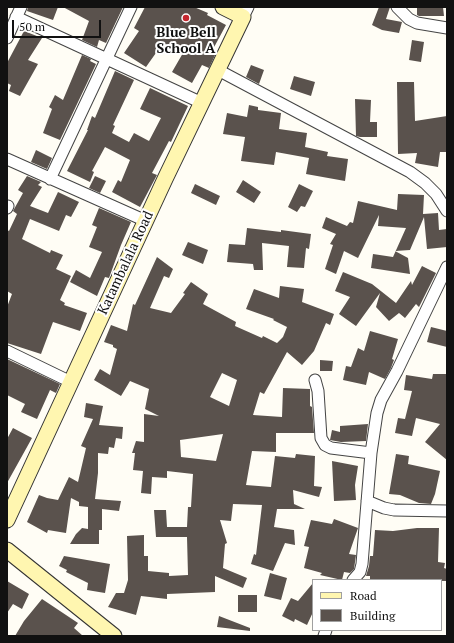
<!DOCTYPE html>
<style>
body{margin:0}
#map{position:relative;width:454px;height:643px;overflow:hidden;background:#fffdf5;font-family:"PT Serif",serif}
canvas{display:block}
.frame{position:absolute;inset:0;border:8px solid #111;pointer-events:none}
.legend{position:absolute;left:312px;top:579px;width:130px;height:52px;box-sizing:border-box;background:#fff;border:1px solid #a0a0a0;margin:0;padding:5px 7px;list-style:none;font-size:12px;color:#111}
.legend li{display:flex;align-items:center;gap:8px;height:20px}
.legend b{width:20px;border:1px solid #a0a0a0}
.scale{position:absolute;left:12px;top:20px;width:89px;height:18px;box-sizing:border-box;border:2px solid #111;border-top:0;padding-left:5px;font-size:12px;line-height:14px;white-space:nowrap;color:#111;-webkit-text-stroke:3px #fff;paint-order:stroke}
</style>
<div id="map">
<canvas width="454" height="643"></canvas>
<div class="frame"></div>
<ul class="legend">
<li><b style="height:5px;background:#fff6b0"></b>Road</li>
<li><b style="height:11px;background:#5a524d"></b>Building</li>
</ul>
<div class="scale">50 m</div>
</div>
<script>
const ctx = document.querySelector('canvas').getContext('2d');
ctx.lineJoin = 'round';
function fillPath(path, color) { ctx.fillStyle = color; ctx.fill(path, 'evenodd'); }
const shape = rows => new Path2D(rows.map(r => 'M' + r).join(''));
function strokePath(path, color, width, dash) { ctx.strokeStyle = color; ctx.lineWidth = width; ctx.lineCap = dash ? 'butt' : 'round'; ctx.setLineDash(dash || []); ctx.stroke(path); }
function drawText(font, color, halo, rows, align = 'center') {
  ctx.font = font + ' "PT Serif",serif'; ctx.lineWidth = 4; ctx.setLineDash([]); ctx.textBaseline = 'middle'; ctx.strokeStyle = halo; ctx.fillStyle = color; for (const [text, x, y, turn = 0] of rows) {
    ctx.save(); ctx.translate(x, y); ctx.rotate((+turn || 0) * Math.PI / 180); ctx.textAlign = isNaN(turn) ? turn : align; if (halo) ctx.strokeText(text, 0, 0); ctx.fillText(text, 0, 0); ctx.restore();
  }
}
const building = shape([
 [28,7,58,7,53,20,27,11],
 [63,7,123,7,106,43,99,40,97,47,82,40,89,21],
 [145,7,194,7,208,13,207,15,226,25,212,51,216,53,209,68,202,65,192,83,172,72,183,53,163,43,146,67,124,53,139,31,134,28],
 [379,7,390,7,386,19,402,22,399,33,382,30,372,25],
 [419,7,443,7,444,16,419,16,417,15,417,8],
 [24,31,42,38,28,60,38,64,20,96,9,91,11,85,7,83,7,63],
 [412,40,424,42,421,62,409,60],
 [82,55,91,59,90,61,96,64,60,140,43,133,52,109,49,107,55,95,63,100],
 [251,65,264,70,259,84,246,77],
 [115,71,134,80,113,125,115,126,112,133,129,142,134,133,149,141,161,118,140,109,150,88,188,106,171,142,169,141,152,173,157,175,140,207,112,192,118,180,121,182,130,160,105,147,92,171,94,172,90,182,67,171,88,130,87,130,92,116,95,118],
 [294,76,315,82,311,96,290,89],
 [397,82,414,82,415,121,447,116,447,152,440,152,438,167,415,163,417,153,398,154],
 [355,99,371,100,370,122,377,122,377,137,360,137,356,136],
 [249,105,258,107,258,110,281,113,279,129,307,133,305,147,328,152,327,156,348,159,345,181,306,174,309,158,276,152,274,165,241,161,245,137,223,134,227,113,247,117],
 [36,150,52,158,47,169,31,162],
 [27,176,41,182,38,185,42,187,30,206,48,213,58,192,79,202,71,217,66,215,59,231,30,219,22,239,50,253,51,250,63,255,56,269,71,276,60,300,65,303,64,305,87,313,80,331,53,322,41,354,7,343,7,307,12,294,7,291,7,230,9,231,17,214,13,211,23,193,18,190],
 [95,176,106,181,100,193,89,188],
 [243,180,261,192,254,203,236,192],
 [195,184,220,196,216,205,191,193],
 [299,184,313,191,305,207,301,206,297,212,288,207],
 [398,194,424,195,423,214,438,213,439,230,447,229,447,247,427,249,424,217,410,250,395,251,408,258,410,274,371,268,373,254,393,257,406,228,378,226,379,215,358,258,344,251,336,274,325,269,333,245,330,244,336,234,322,228,326,217,347,226,350,222,353,223,358,201,397,210],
 [99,208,131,222,121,245,109,278,105,277,97,296,70,282,76,270,90,278,102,252,89,247,97,227,92,225],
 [247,228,281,232,281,230,311,234,309,249,306,248,304,268,287,267,289,246,262,243,263,270,254,270,253,264,227,262,229,244,245,245],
 [188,242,208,250,203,264,182,255],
 [157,257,173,269,169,278,164,276,150,308,171,313,185,294,183,293,191,282,208,294,203,304,236,322,235,326,262,338,263,336,277,343,283,337,287,327,273,320,274,319,246,309,254,289,279,298,280,286,304,289,302,302,334,314,330,325,326,323,314,351,302,365,287,352,264,394,260,392,253,415,282,417,283,388,310,389,310,406,312,407,314,433,276,433,276,452,252,451,246,485,271,487,275,456,295,458,296,454,315,456,314,486,322,487,319,497,293,490,294,504,305,509,277,509,274,527,294,530,295,545,285,543,273,571,251,564,254,554,256,555,262,505,233,504,231,521,220,520,227,543,225,544,223,568,247,578,243,588,215,576,215,592,167,594,167,599,141,596,136,615,108,607,116,593,124,593,128,580,127,536,144,535,144,556,148,556,148,571,169,573,169,576,188,575,187,537,156,537,154,510,166,510,167,527,187,527,188,507,191,507,193,474,167,471,167,478,152,477,151,494,141,493,143,471,133,470,135,453,132,453,136,441,144,442,144,414,159,416,145,409,149,389,130,381,121,396,94,380,100,369,110,375,117,349,113,347,113,345,104,342,111,325,127,331,133,304,135,305],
 [222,373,237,380,229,406,210,397],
 [223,434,216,461,181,457,180,440],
 [422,266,436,273,419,307,416,304,405,318,399,313,389,321,376,307,380,293,356,326,339,314,350,297,335,291,343,272,372,284,396,303,411,281,412,285],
 [431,327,447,331,447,347,427,342],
 [370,331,398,339,392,359,394,360,391,368,385,379,369,372,366,385,343,380,346,366,351,367,358,348,364,351],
 [7,359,60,384,56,393,50,390,37,419,21,412,25,404,7,395],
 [320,360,333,361,332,371,320,371],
 [433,374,447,374,447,460,425,442,440,424,416,418,412,436,395,433,398,418,405,419,412,391,404,390,406,375,432,379],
 [86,403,103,406,99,425,123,427,122,439,116,438,114,448,109,447,108,454,98,453,98,473,95,499,121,501,119,511,102,509,102,530,99,530,99,544,70,544,76,534,82,528,88,529,88,507,79,506,79,502,71,498,66,533,48,530,47,533,27,522,39,495,47,498,58,500,69,477,78,482,86,448,81,446,93,419,84,417],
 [368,424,366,441,341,442,330,440,332,430,340,432,340,426],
 [13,428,32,438,7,483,7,439],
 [396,454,409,456,408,464,440,471,435,494,431,504,419,503,400,495,389,494],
 [332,461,358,466,355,485,356,500,334,501],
 [334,519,358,528,349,554,356,555,354,569,350,573,344,572,342,580,320,575,322,573,304,568,309,547,304,546,311,520,332,524],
 [417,528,439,528,438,562,445,563,444,568,447,569,447,581,370,580,370,576,366,576,369,566,370,556,373,556,375,530,393,531],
 [64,556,110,564,105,593,87,590,88,583,66,572,67,570,59,566],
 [270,573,287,578,281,600,264,596],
 [7,581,29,594,22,609,13,604,7,613],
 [313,583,313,612,307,625,295,619,294,622,282,616,291,598,298,601],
 [238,595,257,595,257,612,238,612],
 [42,599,78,623,74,628,83,636,15,636,24,621],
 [219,616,250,628,250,631,217,627]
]);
const minor = shape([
 [397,7,409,19,417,23,447,28],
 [16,17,202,103],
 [243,17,248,7],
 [7,38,21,7],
 [218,70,410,172,425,183,436,194,447,211],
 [7,159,146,221],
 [50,179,131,7],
 [7,208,8,206],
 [7,351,71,382],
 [315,380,318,391,321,438,325,445,331,448,371,453],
 [367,501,384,508,394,510,447,511],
 [353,580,360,572,362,564,371,453,377,413,381,400,397,371,447,267],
 [324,636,326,630]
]);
const secondary = shape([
 [7,520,165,179,243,17,223,7],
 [7,550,114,636]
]);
const markers = [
 [186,18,4,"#c4262e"]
];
const poiNames = [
 ["Blue Bell",186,33],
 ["School A",186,49]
];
const streetNames = [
 ["Katambalala Road",126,263,-65]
];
fillPath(building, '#5a524d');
strokePath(minor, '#444', 13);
strokePath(secondary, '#333', 17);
strokePath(minor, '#fff', 11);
strokePath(secondary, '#fff6b0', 15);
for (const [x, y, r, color] of markers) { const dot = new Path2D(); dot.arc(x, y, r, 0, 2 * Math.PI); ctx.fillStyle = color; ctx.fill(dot); strokePath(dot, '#fff', 1.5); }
drawText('bold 14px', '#111', '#fff', poiNames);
drawText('14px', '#111', '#fff', streetNames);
</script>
